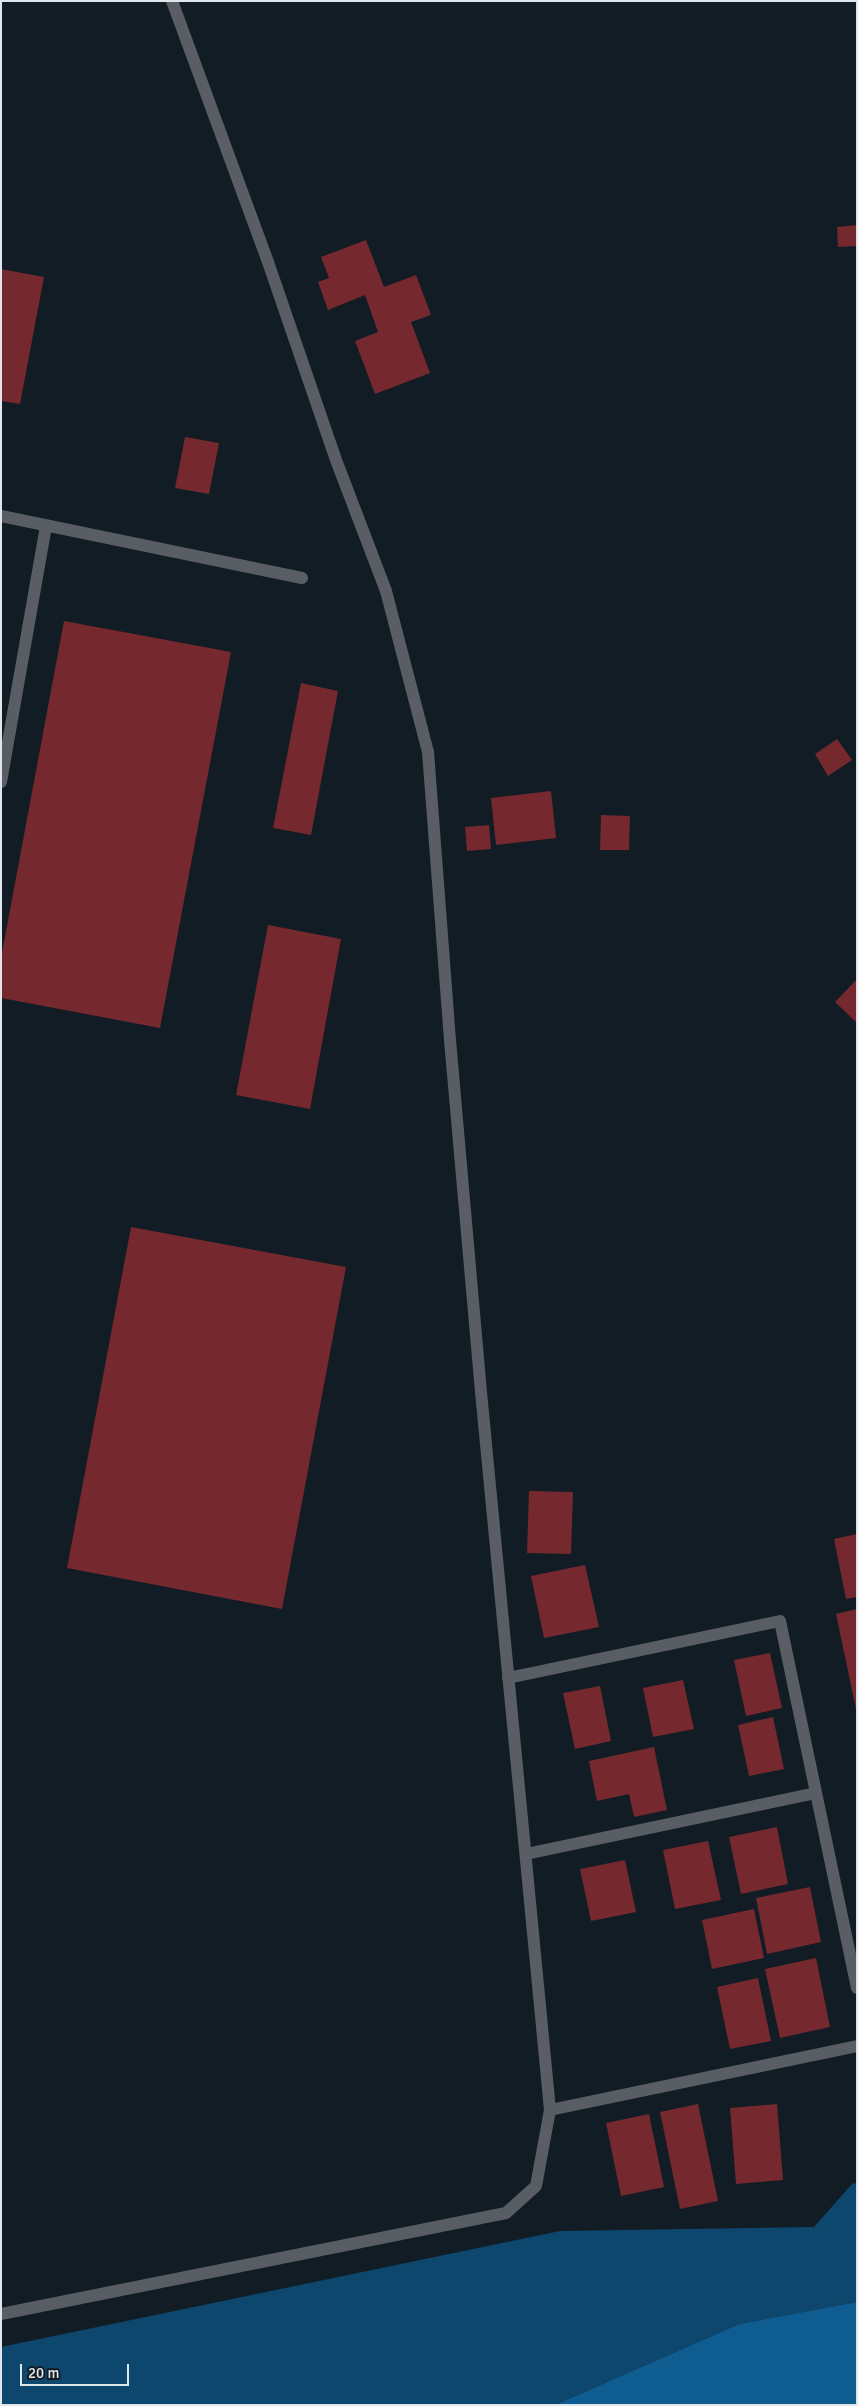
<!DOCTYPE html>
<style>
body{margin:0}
#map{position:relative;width:858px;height:2406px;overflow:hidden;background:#121c25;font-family:Signika,sans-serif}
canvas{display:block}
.frame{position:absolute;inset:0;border:2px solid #dfe6ec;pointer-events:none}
.scale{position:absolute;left:20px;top:2364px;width:109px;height:22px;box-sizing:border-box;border:2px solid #dfe6ec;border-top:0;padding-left:6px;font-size:15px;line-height:18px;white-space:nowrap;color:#dfe6ec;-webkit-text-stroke:4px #121c25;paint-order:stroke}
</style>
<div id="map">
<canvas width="858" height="2406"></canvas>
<div class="frame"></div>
<div class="scale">20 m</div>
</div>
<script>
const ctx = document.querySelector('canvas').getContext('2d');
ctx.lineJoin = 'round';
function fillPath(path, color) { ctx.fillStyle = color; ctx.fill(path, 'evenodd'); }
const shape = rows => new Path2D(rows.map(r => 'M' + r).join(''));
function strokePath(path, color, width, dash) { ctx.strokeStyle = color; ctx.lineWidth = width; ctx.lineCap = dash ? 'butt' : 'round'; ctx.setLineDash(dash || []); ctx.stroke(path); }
const forest = shape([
 [857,2183,857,2302,739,2324,555,2405,1,2405,1,2347,560,2231,814,2227,852,2184]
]);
const water = shape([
 [857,2302,857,2405,555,2405,739,2324]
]);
const building = shape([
 [856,225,857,246,838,247,837,227],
 [366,240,384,287,416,275,431,315,411,322,430,373,375,394,355,341,378,332,365,295,328,310,318,282,329,278,321,257],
 [1,269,44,277,20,404,1,401],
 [185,437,219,443,209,494,175,488],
 [64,621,231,652,160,1028,1,998,1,958],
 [301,683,338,691,311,835,273,828],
 [837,739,852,760,828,776,815,754],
 [551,791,556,838,496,845,491,798],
 [601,815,630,816,629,850,600,850],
 [489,825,491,849,467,851,465,827],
 [268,925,341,939,310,1109,236,1095],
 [857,979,857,1023,835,1002],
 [131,1227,346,1267,282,1609,67,1568],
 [529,1491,573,1492,571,1554,527,1553],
 [857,1534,857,1597,846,1599,834,1539],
 [585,1565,599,1627,544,1638,531,1576],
 [857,1609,857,1708,856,1709,836,1614],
 [770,1653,782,1708,746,1716,734,1660],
 [683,1680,694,1729,653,1737,643,1688],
 [600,1686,611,1741,575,1749,563,1693],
 [773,1717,784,1769,749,1776,738,1725],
 [654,1747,667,1810,634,1817,629,1794,597,1801,589,1761],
 [777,1827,788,1884,741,1894,729,1837],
 [708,1841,721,1900,675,1909,663,1850],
 [625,1860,636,1912,591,1921,580,1869],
 [810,1887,821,1942,767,1954,756,1898],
 [754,1909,764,1958,712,1969,702,1920],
 [816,1958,830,2027,780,2038,765,1969],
 [758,1978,771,2041,730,2049,717,1987],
 [698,2104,718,2201,680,2209,660,2112],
 [777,2104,783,2180,736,2184,730,2108],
 [649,2114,664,2187,621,2196,606,2123]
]);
const minor = shape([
 [1,516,302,578],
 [1,782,46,526],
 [508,1678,780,1621,857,1988],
 [526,1854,816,1793],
 [550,2110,857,2046],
 [1,2314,506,2213,536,2186,550,2110,481,1392,450,1040,428,752,386,591,336,460,268,262,172,1]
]);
fillPath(forest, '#0e476e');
fillPath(water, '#0f5d90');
fillPath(building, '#75282e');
strokePath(minor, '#585e63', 12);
</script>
